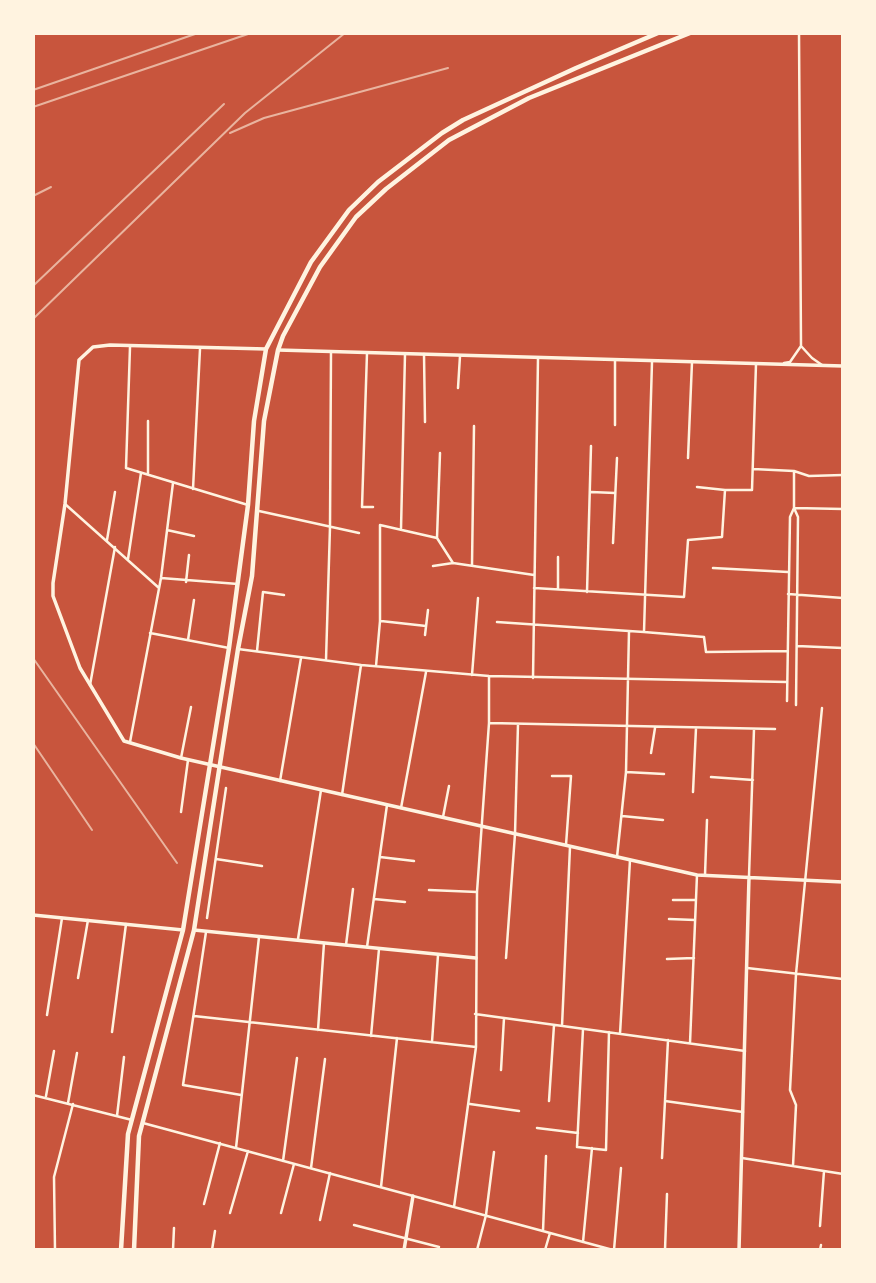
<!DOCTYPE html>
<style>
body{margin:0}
#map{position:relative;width:876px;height:1283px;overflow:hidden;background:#c8553d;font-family:Merriweather,serif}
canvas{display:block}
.frame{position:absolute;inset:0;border:35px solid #fff3e0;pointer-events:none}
</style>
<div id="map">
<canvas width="876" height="1283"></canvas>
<div class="frame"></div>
</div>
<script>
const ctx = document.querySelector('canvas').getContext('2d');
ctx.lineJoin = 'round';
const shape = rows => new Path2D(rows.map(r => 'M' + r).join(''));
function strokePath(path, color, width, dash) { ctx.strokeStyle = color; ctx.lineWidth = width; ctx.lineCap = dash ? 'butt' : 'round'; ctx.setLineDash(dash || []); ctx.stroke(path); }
const minor = shape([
 [799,33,801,346],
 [801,346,812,358,822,365],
 [130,347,126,468,248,505],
 [367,353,362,507,373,507],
 [424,354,425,422],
 [784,363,790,362,801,346],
 [458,388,460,356],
 [615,425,615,360],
 [688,458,692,362],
 [753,469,794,471,794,508,790,517,787,701],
 [794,471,809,476,843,475],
 [148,473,148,421],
 [697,487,725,490],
 [193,489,200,349],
 [591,492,615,493],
 [65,504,159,588],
 [794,508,798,517,796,705],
 [794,508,843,509],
 [259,511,359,533],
 [401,529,405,354],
 [167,530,194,536],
 [437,538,440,453],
 [107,540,115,492],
 [613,543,617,458],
 [558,557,558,589],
 [128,559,141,473],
 [472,565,474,426],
 [433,566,453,563],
 [713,568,788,572],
 [161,578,238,584],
 [186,582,189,555],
 [534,588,684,597,688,540,722,537,725,490,752,490,756,364],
 [587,592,591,446],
 [788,594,843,598],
 [381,621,426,626],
 [497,622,629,631],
 [644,632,704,637,706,652,787,651],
 [150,633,229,648],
 [425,635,428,610],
 [188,640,194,600],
 [797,646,843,648],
 [238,649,361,665,489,676,787,682],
 [257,651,263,592,284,595],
 [326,660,330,527,331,352],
 [376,666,380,621,380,525,437,538,453,563,534,575],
 [472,675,478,598],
 [533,678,538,358],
 [90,685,115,547],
 [489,723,775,729],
 [130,742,161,578,173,483],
 [651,753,655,728],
 [181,758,191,707],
 [626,772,664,774],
 [552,776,571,776,566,845],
 [711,777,753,780],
 [280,781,301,658],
 [693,792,696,728],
 [342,795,361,665],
 [401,808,426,672],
 [181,812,188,760],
 [622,816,663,820],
 [443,817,449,786],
 [380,857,414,861],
 [617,857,626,772,629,631,644,632,652,362],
 [216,859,262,866],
 [705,875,707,820],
 [749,876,754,729],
 [429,890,477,892],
 [374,899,405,902],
 [673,900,696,900],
 [207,918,226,788],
 [669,919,695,920],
 [206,932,183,1085,241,1095],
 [298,939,321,790],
 [346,945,353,889],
 [367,947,387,805],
 [506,958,515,834,518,724],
 [667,959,694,958],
 [747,968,843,979],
 [78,978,88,920],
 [475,1014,745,1051],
 [47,1015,62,918],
 [194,1016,476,1047],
 [562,1026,570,847],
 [583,1029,577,1147,606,1150,609,1032],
 [318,1030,324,943],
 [112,1032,126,924],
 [620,1034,630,860],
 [371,1036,379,949],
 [668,1040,665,1101,743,1112],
 [432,1042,438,955],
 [690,1043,697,875],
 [501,1070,504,1018],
 [33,1095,132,1120],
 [46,1096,54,1051],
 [549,1101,554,1025],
 [68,1103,77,1053],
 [470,1104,519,1111],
 [117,1116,124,1057],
 [143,1123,613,1250],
 [537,1128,578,1133],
 [236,1148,259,937],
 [662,1158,665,1101],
 [742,1158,843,1174],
 [283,1161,297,1058],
 [793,1166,796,1105,790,1090,796,974,822,708],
 [311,1168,325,1059],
 [381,1187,397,1038],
 [204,1204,220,1143],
 [454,1207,476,1047,477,892,489,723,489,676],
 [230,1213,248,1151],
 [281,1213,294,1164],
 [320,1220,330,1173],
 [354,1225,439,1247],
 [820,1226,824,1171],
 [543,1231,546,1156],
 [583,1242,592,1148],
 [55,1250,54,1177,73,1104],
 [173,1250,174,1228],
 [212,1250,215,1231],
 [477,1250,486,1215,494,1152],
 [545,1250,550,1233],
 [614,1250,621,1168],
 [665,1250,667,1194],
 [820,1250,821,1245]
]);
const tertiary = shape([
 [266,349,110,345,93,347,79,360,65,504,53,583,53,596,80,668,124,741,181,758,697,875,843,882],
 [278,350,843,366],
 [33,915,183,930],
 [194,930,476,958],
 [404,1250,413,1196],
 [739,1250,749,877]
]);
const secondary = shape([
 [121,1250,128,1134,183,930,229,648,248,505,254,421,266,349,311,262,349,210,378,182,442,133,463,120,576,68,658,33],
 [134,1250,139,1136,194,930,238,649,252,576,264,421,278,350,283,336,320,267,356,217,386,189,449,140,529,98,690,33]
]);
const rail = shape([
 [33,90,198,33],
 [33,107,251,33],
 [230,133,264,118,448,68],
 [33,196,51,187],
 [33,286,224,104],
 [33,319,245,113,345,33],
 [33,658,177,863],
 [33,743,92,830]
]);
strokePath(minor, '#fff3e0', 2.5);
strokePath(tertiary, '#fff3e0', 3.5);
strokePath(secondary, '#fff3e0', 4.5);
strokePath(rail, '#e9b49f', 2);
</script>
